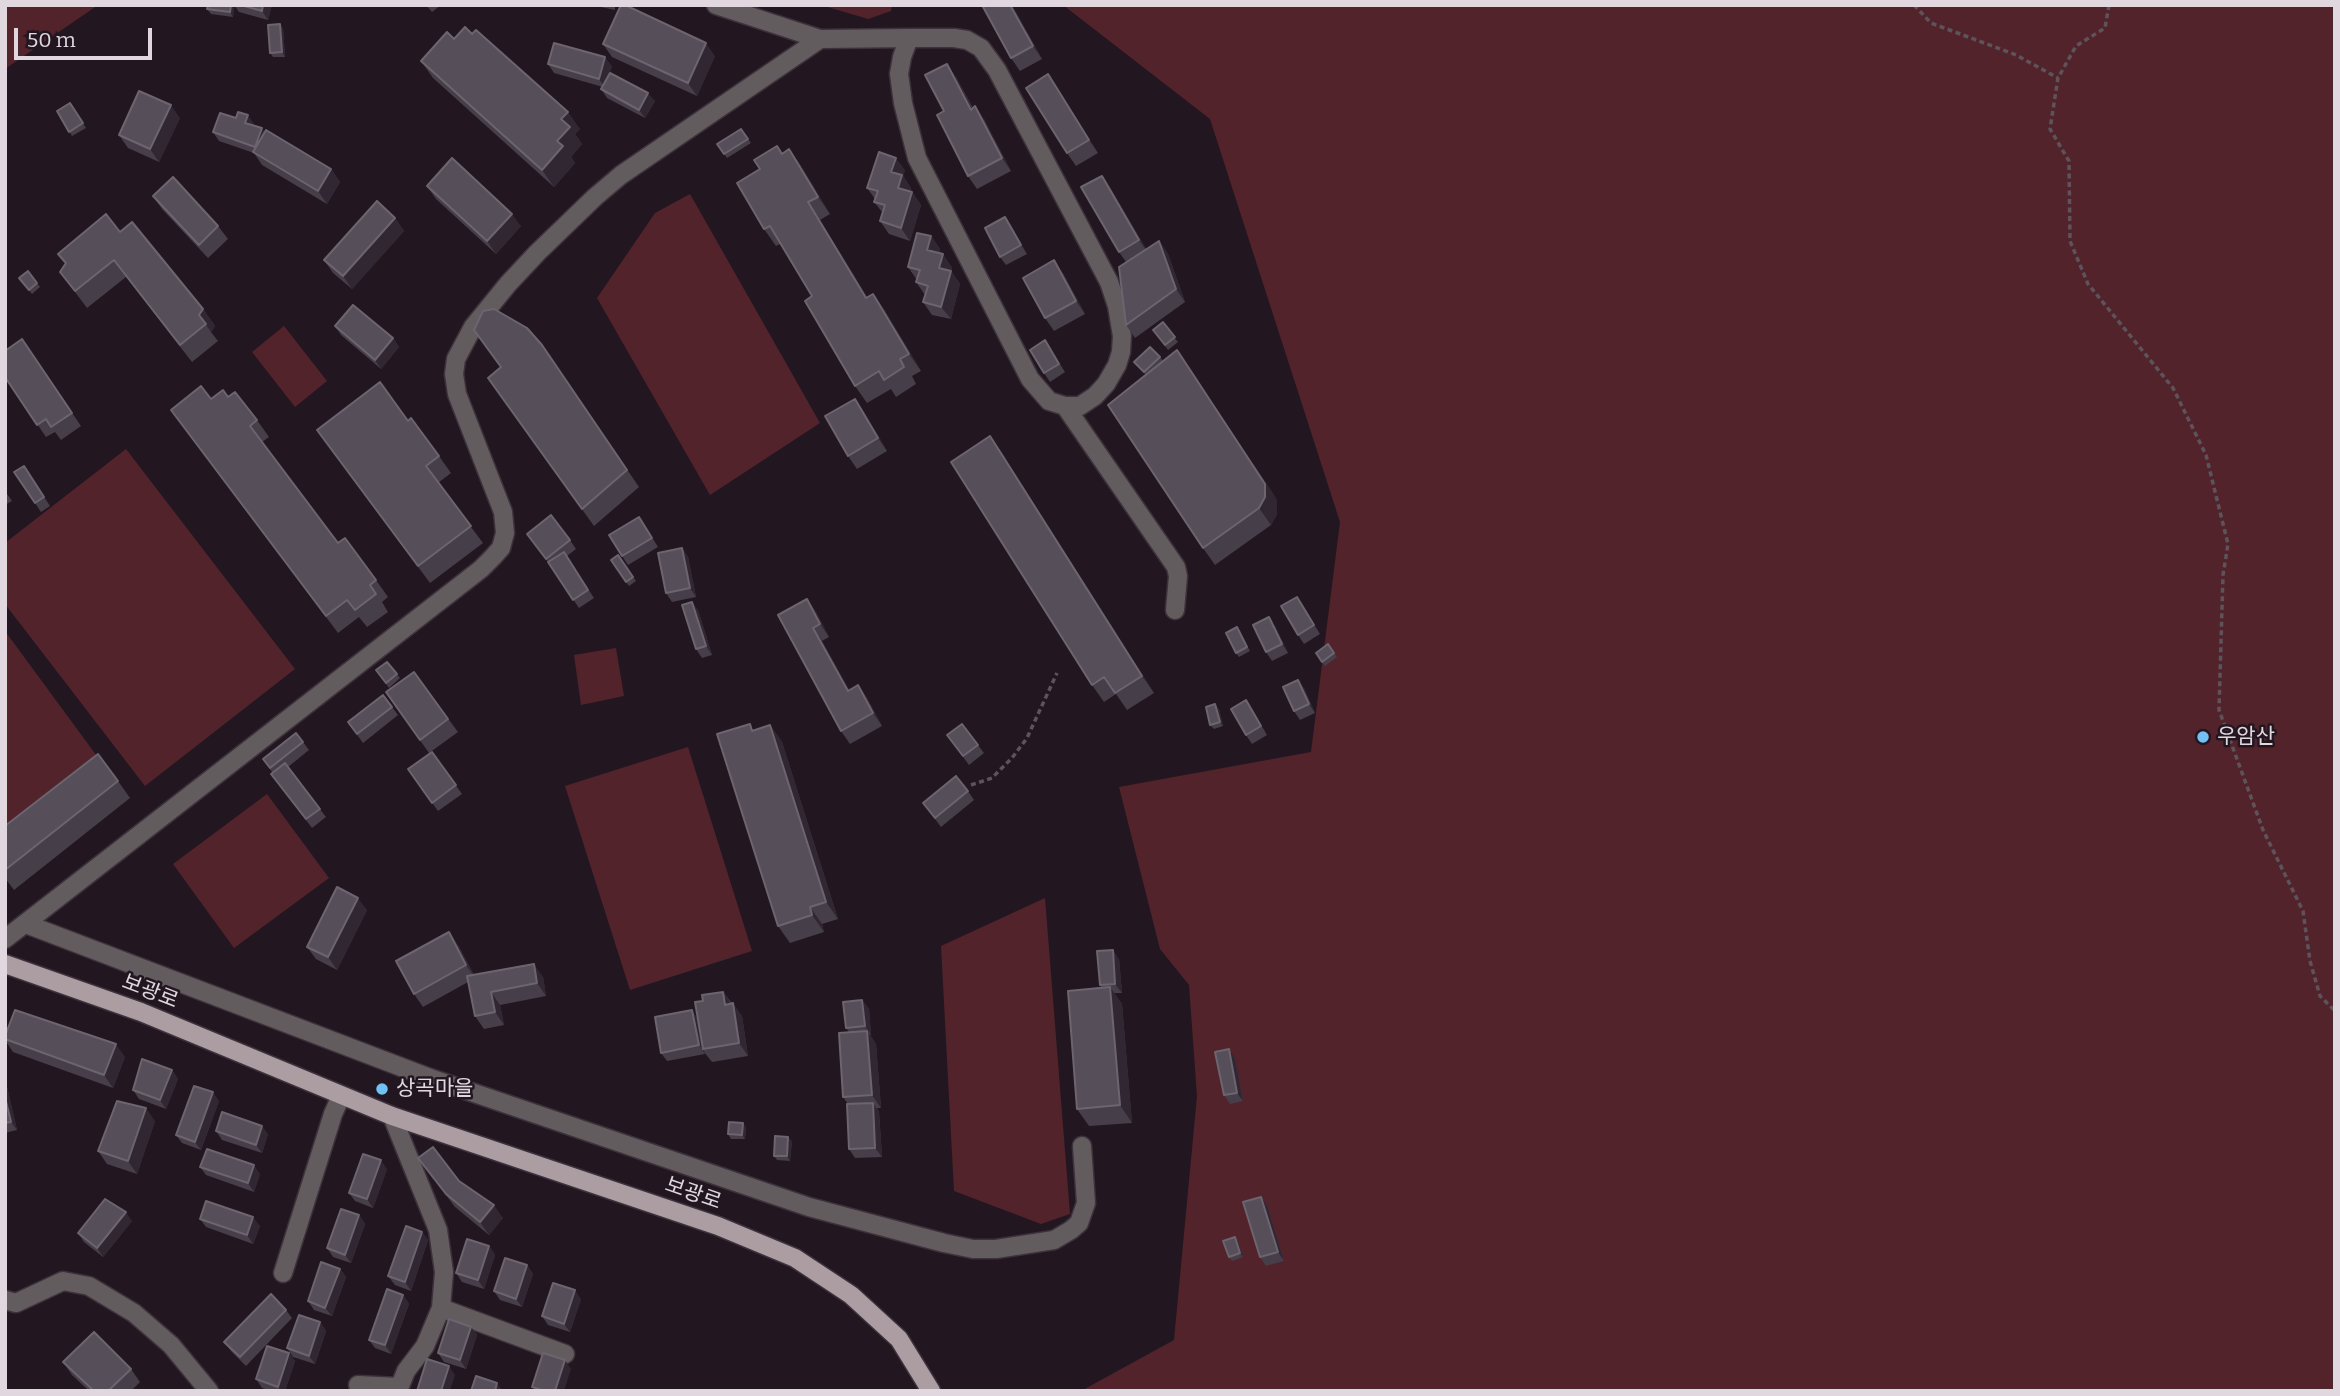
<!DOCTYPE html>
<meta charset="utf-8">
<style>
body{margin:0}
#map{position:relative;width:2340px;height:1396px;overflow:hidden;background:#221720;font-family:Bitter,serif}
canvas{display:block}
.frame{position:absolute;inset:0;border:7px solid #e0d8de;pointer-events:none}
.scale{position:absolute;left:14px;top:28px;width:138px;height:32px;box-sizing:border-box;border:4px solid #e0d8de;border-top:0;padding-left:9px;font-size:21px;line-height:24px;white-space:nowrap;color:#e0d8de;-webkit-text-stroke:5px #221720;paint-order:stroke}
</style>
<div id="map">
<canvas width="2340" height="1396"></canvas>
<div class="frame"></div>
<div class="scale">50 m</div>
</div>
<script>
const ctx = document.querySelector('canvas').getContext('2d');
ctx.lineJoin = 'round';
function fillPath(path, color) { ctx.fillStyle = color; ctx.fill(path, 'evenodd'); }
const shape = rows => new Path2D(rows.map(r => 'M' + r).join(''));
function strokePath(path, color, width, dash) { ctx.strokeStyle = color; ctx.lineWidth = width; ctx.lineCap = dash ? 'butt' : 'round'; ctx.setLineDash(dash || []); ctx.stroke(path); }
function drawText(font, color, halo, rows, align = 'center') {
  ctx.font = font + ' Bitter,"Noto Sans KR",serif'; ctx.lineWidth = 5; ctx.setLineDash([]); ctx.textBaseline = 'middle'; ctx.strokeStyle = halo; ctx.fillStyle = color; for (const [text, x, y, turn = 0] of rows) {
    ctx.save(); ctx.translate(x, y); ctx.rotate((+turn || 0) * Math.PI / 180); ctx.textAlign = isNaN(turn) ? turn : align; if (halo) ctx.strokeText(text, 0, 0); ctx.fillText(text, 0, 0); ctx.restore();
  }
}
const green = shape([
 [5,5,98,5,5,69],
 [821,5,892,5,891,11,868,19],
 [1063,5,2335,5,2335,1391,1081,1391,1174,1340,1197,1096,1189,985,1160,949,1119,787,1311,752,1340,522,1210,119],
 [690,194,820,423,710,495,597,298,655,213],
 [284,326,327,381,295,407,252,352],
 [126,449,295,669,145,786,5,604,5,543],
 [5,631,102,763,5,834],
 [616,648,624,696,581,705,574,655],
 [688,747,752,951,630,990,565,786],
 [267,794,329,878,234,948,173,864],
 [1045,898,1070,1214,1041,1224,954,1191,941,946]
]);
const path = shape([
 [1914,5,1931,23,2016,55,2058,78],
 [2109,5,2105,28,2076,46,2058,78,2050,129,2069,161,2070,241,2088,284,2173,388,2206,455,2228,544,2223,575,2219,710,2263,830,2303,911,2310,961,2320,996,2335,1011],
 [971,785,992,778,1012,758,1027,738,1057,673]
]);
const minor = shape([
 [716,5,820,39,909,38,954,38,967,40,981,48,997,70,1109,282,1117,306,1122,336,1121,352,1117,365,1106,384,1095,396,1080,406,1065,406,1049,401,1030,379,917,158,903,103,899,74,902,57,909,38],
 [1065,406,1176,567,1178,576,1175,610],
 [26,924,430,1078,809,1207,944,1243,973,1249,996,1249,1054,1240,1071,1230,1079,1223,1086,1203,1082,1146],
 [5,939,481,569,493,557,501,548,505,533,503,512,457,394,454,374,456,359,473,327,508,284,537,253,595,197,621,175,820,39],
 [392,1116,438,1230,444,1272,441,1308,425,1346,406,1371,398,1391],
 [283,1273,333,1114,341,1096],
 [5,1300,16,1303,63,1281,89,1286,134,1313,171,1345,209,1391],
 [441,1308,565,1354],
 [358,1385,398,1387]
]);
const major = shape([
 [5,964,141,1012,392,1116,718,1226,795,1258,851,1295,899,1339,931,1391]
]);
const wall = shape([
 [208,5,272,5,268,20,239,12,234,5,233,17,211,14,207,9],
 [426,5,441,5,432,12],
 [591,5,615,5,615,10],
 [1012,5,1042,59,1020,71,1011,58],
 [283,28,285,57,273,57,270,53],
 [454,39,580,129,575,134,582,144,571,157,575,163,554,187,433,78,421,61],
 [603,44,715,56,697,96,612,57],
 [548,64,612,66,609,75,655,101,645,118,607,98,601,89,603,87,554,73],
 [1048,74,1098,153,1076,166,1067,153],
 [956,77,973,108,984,119,1011,171,977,189,968,176,944,111],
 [70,103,86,128,72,136,57,111],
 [180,118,159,162,128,148,119,135],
 [254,124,253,126,265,133,331,169,340,182,327,204,262,165,254,153,219,141,213,132],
 [741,129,751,143,727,158,717,144],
 [789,149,801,166,830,214,820,220,867,297,873,294,885,311,921,371,912,376,916,384,896,397,891,389,867,403,855,386,812,296,780,244,776,246,764,229,760,169],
 [905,170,903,176,911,188,910,192,912,192,921,205,910,241,889,234,880,221,883,213,874,202,875,199,867,188],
 [1102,176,1111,189,1146,249,1159,241,1168,254,1185,302,1135,338,1126,325,1126,262,1119,252],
 [427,186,521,226,496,254,436,199],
 [153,196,218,226,228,239,208,258,162,209],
 [1005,217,1027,254,1006,265,1000,257],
 [395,218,404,231,352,289,333,273,324,260],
 [120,232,203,309,215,326,211,332,218,341,192,362,126,277,87,308,60,272,65,264,58,254],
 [931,236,940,249,939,253,952,267,951,271,960,284,951,319,932,315,923,302,925,295,916,282,917,280,908,267],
 [1063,273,1085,314,1054,331,1045,318],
 [19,278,37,283,40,287,32,294],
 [1163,322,1178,342,1168,350,1153,330],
 [335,326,393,338,399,347,381,369,341,335],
 [22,339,81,426,61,440,55,432,46,437,5,377],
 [1045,340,1065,372,1050,382,1044,373],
 [542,345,639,487,594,526,488,378],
 [1160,357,1163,361,1189,367,1277,501,1277,514,1271,525,1215,565,1203,548,1146,375,1134,362],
 [228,397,257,420,269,437,262,442,338,543,376,580,388,597,382,602,388,612,367,627,359,617,338,633,171,410,211,399],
 [855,399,864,412,887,451,857,469,848,456],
 [408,421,439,456,451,473,438,483,483,543,430,583,317,430],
 [990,436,1002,453,1154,693,1127,710,1116,694,1104,702,1092,685],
 [24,466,50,506,41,512,35,503],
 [5,491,12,501,5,505],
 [645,526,658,547,628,565,622,556],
 [527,534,570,540,576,549,567,556,594,598,579,608,550,565],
 [682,548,688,557,696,597,672,602,666,593],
 [618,555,636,581,629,586,611,560],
 [807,599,816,612,829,637,822,641,849,690,858,685,867,698,882,726,850,744,841,731,778,615],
 [1303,606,1320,634,1304,644,1298,635],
 [698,610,712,655,702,658,696,649],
 [1275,626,1288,653,1272,661,1266,652],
 [1237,627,1250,651,1239,657,1236,653],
 [1328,644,1337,657,1325,666,1316,653],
 [376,670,397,674,400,678,389,688],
 [414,672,458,732,429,753,386,692],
 [1304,688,1315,713,1300,720,1294,711],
 [383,695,398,715,363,743,348,722],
 [1219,709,1223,726,1214,729,1210,725],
 [1252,709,1267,735,1252,744,1246,735],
 [962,724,984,753,969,765,947,735],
 [770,725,782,742,838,919,822,924,824,932,790,943,778,926,754,730],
 [303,742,309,750,288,767,326,817,312,828,277,782,272,772,263,759],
 [432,752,462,794,438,811,408,769],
 [118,781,130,798,14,890,5,878,5,826],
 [968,791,974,800,941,827,923,803],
 [367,910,337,970,316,959,307,947],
 [458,945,474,975,543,977,546,996,500,1005,504,1025,484,1029,475,1016,468,982,423,1007,414,994],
 [1119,959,1122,993,1114,993,1122,1004,1132,1123,1089,1126,1077,1109,1102,988,1100,985],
 [723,992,742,1016,748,1056,712,1062,704,1052,705,1054,667,1061,661,1053,698,1018,703,1001],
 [862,1000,869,1009,871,1035,870,1035,876,1044,881,1108,877,1108,879,1112,882,1157,855,1158,849,1149,848,1104,843,1097,849,1032,846,1028],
 [5,1036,125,1057,113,1088,13,1052,5,1040],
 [1235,1058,1243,1101,1230,1104,1224,1095],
 [172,1070,178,1079,166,1109,139,1099,133,1090],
 [5,1084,7,1087,17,1130,5,1133],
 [219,1101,201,1150,182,1143,176,1135],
 [155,1121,137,1174,107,1164,98,1151],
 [746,1127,745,1139,731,1139,728,1134],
 [216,1131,268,1134,262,1153,222,1140],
 [792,1141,790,1161,777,1160,774,1156],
 [418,1158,459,1181,503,1218,489,1235,455,1207],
 [200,1167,260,1174,254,1192,206,1175],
 [387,1169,373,1208,355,1201,349,1193],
 [1261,1197,1267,1205,1284,1261,1266,1266,1260,1257],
 [359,1215,365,1224,351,1263,333,1257,327,1248],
 [200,1219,260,1226,253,1244,206,1227],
 [132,1221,103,1257,84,1242,78,1233],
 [422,1232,428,1240,411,1291,395,1285,388,1276],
 [1238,1241,1243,1257,1232,1261,1229,1257],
 [489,1246,495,1255,484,1289,462,1282,456,1273],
 [527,1265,533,1274,522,1307,500,1300,494,1291],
 [340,1269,346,1277,332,1316,314,1310,308,1301],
 [403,1295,409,1304,391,1354,375,1348,369,1340],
 [581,1299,570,1332,548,1325,542,1316],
 [286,1310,292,1318,246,1366,231,1351,224,1342],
 [320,1322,326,1331,315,1364,293,1357,287,1348],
 [471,1327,477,1335,466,1369,444,1362,438,1353],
 [289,1353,295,1361,285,1391,270,1391,262,1388,256,1379],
 [63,1362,131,1369,140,1382,131,1391,89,1391,72,1375]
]);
const shadedWall = shape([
 [231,5,234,5,233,17,230,12],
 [263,5,272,5,268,20,262,11],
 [1010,5,1012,5,1042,59,1033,46],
 [280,24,283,28,285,57,282,52],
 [706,43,715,56,697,96,688,83],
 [605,57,612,66,605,88,599,79],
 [947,64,956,77,980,123,971,110],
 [1048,74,1057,87,1098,153,1089,140],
 [648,93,655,101,645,118,639,110],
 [171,105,180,118,159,162,150,149],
 [975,106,984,119,1011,171,1002,158],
 [568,112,580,129,575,134,582,144,571,157,575,163,554,187,542,170,557,141,561,119],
 [248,115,254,124,251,132,245,123],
 [262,128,268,137,255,147],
 [789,149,801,166,830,214,818,197],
 [896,158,905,170,903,176,911,188,907,201,898,188,891,172],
 [331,169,340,182,327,204,318,191],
 [1102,176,1111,189,1148,253,1139,240],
 [912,192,921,205,910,241,901,228],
 [808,202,820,220,878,315,866,298],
 [512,214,521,226,496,254,487,241],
 [1005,217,1011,225,1027,254,1021,245],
 [395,218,404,231,352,289,343,276],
 [931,236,940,249,936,263,927,250],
 [1159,241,1168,254,1185,302,1176,289],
 [943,254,952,267,948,281,939,268],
 [1054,260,1063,273,1085,314,1076,301],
 [951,271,960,284,951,319,941,307],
 [873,294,885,311,921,371,909,354],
 [203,309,215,326,211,332,199,315],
 [393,338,399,347,381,369,375,360],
 [1177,350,1275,496,1277,501,1277,514,1271,525,1259,508],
 [855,399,864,412,887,451,878,438],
 [990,436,1002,453,1154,693,1142,676],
 [682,548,688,557,696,597,690,588],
 [807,599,816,612,829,637,820,624],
 [692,602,698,610,712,655,706,646],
 [1269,617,1275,626,1288,653,1282,644],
 [813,628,822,641,857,704,848,691],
 [1298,680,1304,688,1315,713,1309,704],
 [858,685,867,698,882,726,873,713],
 [1215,704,1219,709,1223,726,1220,722],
 [770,725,782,742,838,919,826,902],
 [358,898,367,910,337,970,328,957],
 [810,907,822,924,824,932,812,915],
 [449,932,458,945,475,978,466,965],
 [1113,950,1119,959,1122,993,1115,984],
 [534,964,543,977,546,996,537,983],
 [1110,987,1122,1004,1132,1123,1120,1105],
 [491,992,500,1005,504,1025,495,1012],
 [723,992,732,1005,725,1005],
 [862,1000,869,1009,871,1035,865,1026],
 [733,1003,742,1016,748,1056,739,1043],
 [692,1010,698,1019,703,1049,705,1054,699,1045],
 [867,1031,876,1044,881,1108,872,1095],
 [116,1044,125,1057,113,1088,104,1075],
 [1229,1049,1235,1058,1243,1101,1237,1093],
 [172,1070,178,1079,166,1109,160,1100],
 [5,1084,7,1087,17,1130,11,1122,5,1097],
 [213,1092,219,1101,201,1150,195,1142],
 [873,1103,879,1112,882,1157,875,1148],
 [146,1108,155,1121,137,1174,128,1161],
 [743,1123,746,1127,745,1139,742,1135],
 [262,1126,268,1134,262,1153,256,1145],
 [788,1137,792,1141,790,1161,787,1156],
 [381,1160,387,1169,373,1208,367,1199],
 [254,1165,260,1174,254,1192,248,1183],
 [1261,1197,1267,1205,1284,1261,1278,1252],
 [494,1205,503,1218,489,1235,480,1222],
 [126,1212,132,1221,103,1257,97,1248],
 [359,1215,365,1224,351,1263,345,1255],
 [253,1217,260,1226,253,1244,247,1235],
 [422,1232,428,1240,411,1291,405,1282],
 [1235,1237,1238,1241,1243,1257,1240,1253],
 [489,1246,495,1255,484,1289,478,1280],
 [527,1265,533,1274,522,1307,516,1299],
 [340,1269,346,1277,332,1316,325,1308],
 [575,1290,581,1299,570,1332,564,1324],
 [403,1295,409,1304,391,1354,385,1345],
 [320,1322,326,1331,315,1364,309,1356],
 [471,1327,477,1335,466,1369,460,1360],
 [289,1353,295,1361,285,1391,281,1391,278,1387],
 [565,1360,571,1369,564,1391,555,1391],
 [449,1366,455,1375,450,1391,441,1391],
 [497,1383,503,1391,495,1391]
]);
const building = shape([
 [208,5,231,5,230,12,207,9,208,5],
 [241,5,263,5,262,11,241,5],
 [621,5,625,5,706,43,688,83,603,44,621,5],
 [982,5,1010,5,1033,46,1011,58,982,5],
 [280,24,282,52,270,53,268,25,280,24],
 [465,27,472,34,476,30,568,112,561,119,570,127,557,141,563,146,542,170,421,61,447,32,454,39,465,27],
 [554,43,605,57,599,79,548,64,554,43],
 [947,64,971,110,975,106,1002,158,968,176,937,115,944,111,925,75,947,64],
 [610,73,648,93,639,110,601,89,610,73],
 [1048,74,1089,140,1067,153,1026,88,1048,74],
 [139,91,171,105,150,149,119,135,139,91],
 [70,103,83,123,69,132,57,111,70,103],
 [238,112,248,115,245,123,262,128,255,147,213,132,220,113,236,118,238,112],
 [741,129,748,139,724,154,717,144,741,129],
 [266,130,331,169,318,191,253,152,266,130],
 [777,146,782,154,789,149,818,197,808,202,866,298,873,294,909,354,900,359,904,367,884,380,879,371,855,386,805,301,812,296,770,226,764,229,737,183,760,169,754,160,777,146],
 [879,152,896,158,891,172,902,175,898,188,912,192,901,228,880,221,885,205,874,202,878,191,867,188,879,152],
 [452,158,512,214,487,241,427,186,452,158],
 [1102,176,1139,240,1119,252,1081,187,1102,176],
 [173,177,218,226,199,245,153,196,173,177],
 [377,201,395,218,343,276,324,260,377,201],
 [106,214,120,232,132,222,203,309,199,315,206,324,180,345,114,260,75,291,60,272,66,263,58,254,106,214],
 [1005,217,1021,245,1000,257,985,228,1005,217],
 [917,233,931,236,927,250,943,254,939,268,951,271,941,307,923,302,928,286,916,282,920,270,908,267,917,233],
 [1159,241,1176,289,1126,325,1119,267,1159,241],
 [1054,260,1076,301,1045,318,1023,278,1054,260],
 [28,271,37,283,29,290,19,278,28,271],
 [353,305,393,338,375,360,335,326,353,305],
 [494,309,527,328,542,345,627,470,582,509,488,378,501,367,474,330,483,311,494,309],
 [1163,322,1175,337,1165,345,1153,330,1163,322],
 [22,339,72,413,51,427,46,419,37,425,5,377,5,351,22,339],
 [1045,340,1059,364,1044,373,1030,350,1045,340],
 [1150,347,1160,357,1144,372,1134,362,1150,347],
 [1177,350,1265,484,1265,497,1259,508,1203,548,1108,405,1177,350],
 [380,382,408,421,411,418,439,456,426,466,471,526,418,566,317,430,380,382],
 [201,386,211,399,223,390,228,397,235,392,257,420,250,426,338,543,345,538,376,580,370,585,376,594,355,610,347,600,326,616,171,410,201,386],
 [855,399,878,438,848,456,825,416,855,399],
 [990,436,1142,676,1115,693,1104,677,1092,685,951,462,990,436],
 [24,466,44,497,35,503,14,472,24,466],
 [551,515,570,540,546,559,527,534,551,515],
 [639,517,652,538,622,556,609,535,639,517],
 [682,548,690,588,666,593,658,553,682,548],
 [564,552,588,590,573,600,548,562,564,552],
 [618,555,633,577,626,582,611,560,618,555],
 [1297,597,1314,625,1298,635,1281,606,1297,597],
 [807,599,820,624,813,628,848,691,858,685,873,713,841,731,778,615,807,599],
 [692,602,706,646,696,649,682,605,692,602],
 [1269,617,1282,644,1266,652,1253,625,1269,617],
 [1237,627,1247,647,1236,653,1226,633,1237,627],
 [1328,644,1334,653,1322,662,1316,653,1328,644],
 [387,662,397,674,386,683,376,670,387,662],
 [414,672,448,719,420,740,386,692,414,672],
 [1298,680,1309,704,1294,711,1283,687,1298,680],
 [383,695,392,707,357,734,348,722,383,695],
 [1246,700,1261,726,1246,735,1231,709,1246,700],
 [1215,704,1220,722,1210,725,1206,707,1215,704],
 [750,724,752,731,770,725,826,902,810,907,812,915,778,926,717,734,750,724],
 [962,724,978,745,963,756,947,735,962,724],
 [296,733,303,742,270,768,263,759,296,733],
 [432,752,456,785,432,803,408,769,432,752],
 [98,754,118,781,5,870,5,826,98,754],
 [285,763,320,809,306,819,271,774,285,763],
 [956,776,968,791,935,818,923,803,956,776],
 [337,887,358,898,328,957,307,947,337,887],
 [449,932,466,965,414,994,396,961,449,932],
 [1113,950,1115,984,1100,985,1097,951,1113,950],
 [534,964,537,983,491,992,495,1012,475,1016,467,976,534,964],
 [1110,987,1120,1105,1077,1109,1068,991,1110,987],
 [723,992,725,1005,733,1003,739,1043,703,1049,695,1002,703,1001,702,995,723,992],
 [862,1000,865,1026,846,1028,843,1002,862,1000],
 [15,1010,116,1044,104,1075,5,1039,5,1036,15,1010],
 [692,1010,699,1045,661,1053,655,1017,692,1010],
 [867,1031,872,1095,843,1097,839,1033,867,1031],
 [1229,1049,1237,1093,1224,1095,1215,1052,1229,1049],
 [142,1059,172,1070,160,1100,133,1090,142,1059],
 [194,1086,213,1092,195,1142,176,1135,194,1086],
 [5,1097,11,1122,5,1123,5,1097],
 [117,1101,146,1108,128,1161,98,1151,117,1101],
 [873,1103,875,1148,849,1149,847,1104,873,1103],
 [222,1112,262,1126,256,1145,216,1131,222,1112],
 [729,1122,743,1123,742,1135,728,1134,729,1122],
 [775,1136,788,1137,787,1156,774,1156,775,1136],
 [433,1147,459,1181,494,1205,480,1222,446,1194,418,1158,433,1147],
 [207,1149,254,1165,248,1183,200,1167,207,1149],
 [363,1154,381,1160,367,1199,349,1193,363,1154],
 [1261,1197,1278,1252,1260,1257,1243,1202,1261,1197],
 [105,1199,126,1212,97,1248,78,1233,105,1199],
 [206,1201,253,1217,247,1235,200,1219,206,1201],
 [341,1209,359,1215,345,1255,327,1248,341,1209],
 [406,1226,422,1232,405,1282,388,1276,406,1226],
 [1235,1237,1240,1253,1229,1257,1223,1241,1235,1237],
 [467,1239,489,1246,478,1280,456,1273,467,1239],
 [505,1258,527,1265,516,1299,494,1291,505,1258],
 [321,1262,340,1269,325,1308,308,1301,321,1262],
 [553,1283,575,1290,564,1324,542,1316,553,1283],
 [387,1289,403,1295,385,1345,369,1340,387,1289],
 [271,1294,286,1310,240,1357,224,1342,271,1294],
 [299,1315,320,1322,309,1356,287,1348,299,1315],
 [449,1319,471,1327,460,1360,438,1353,449,1319],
 [94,1332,131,1369,108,1391,94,1391,63,1362,94,1332],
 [267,1346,289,1353,278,1387,256,1379,267,1346],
 [543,1353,565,1360,555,1391,545,1391,532,1387,543,1353],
 [427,1359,449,1366,441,1391,417,1391,427,1359],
 [476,1376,497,1383,495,1391,471,1391,476,1376]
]);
const markers = [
 [2203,737,7,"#71c1f4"],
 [382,1089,7,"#71c1f4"]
];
const poiNames = [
 ["우암산",2217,737],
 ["상곡마을",396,1089]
];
const streetNames = [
 ["보광로",150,992,21],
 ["보광로",693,1194,19]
];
fillPath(green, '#53232c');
strokePath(minor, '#3d323b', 21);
strokePath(major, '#3d323b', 21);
strokePath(path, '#5d535b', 3.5, [5, 3.5]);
strokePath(minor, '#635c5e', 18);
strokePath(major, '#ac9da3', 18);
fillPath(wall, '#463e49');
fillPath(shadedWall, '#302732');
fillPath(building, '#564e59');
strokePath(building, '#6c646e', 2);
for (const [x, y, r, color] of markers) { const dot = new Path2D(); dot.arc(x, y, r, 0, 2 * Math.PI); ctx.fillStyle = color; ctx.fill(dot); strokePath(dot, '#221720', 2.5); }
drawText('21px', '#e0d8de', '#221720', poiNames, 'left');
drawText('21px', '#e0d8de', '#221720', streetNames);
</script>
